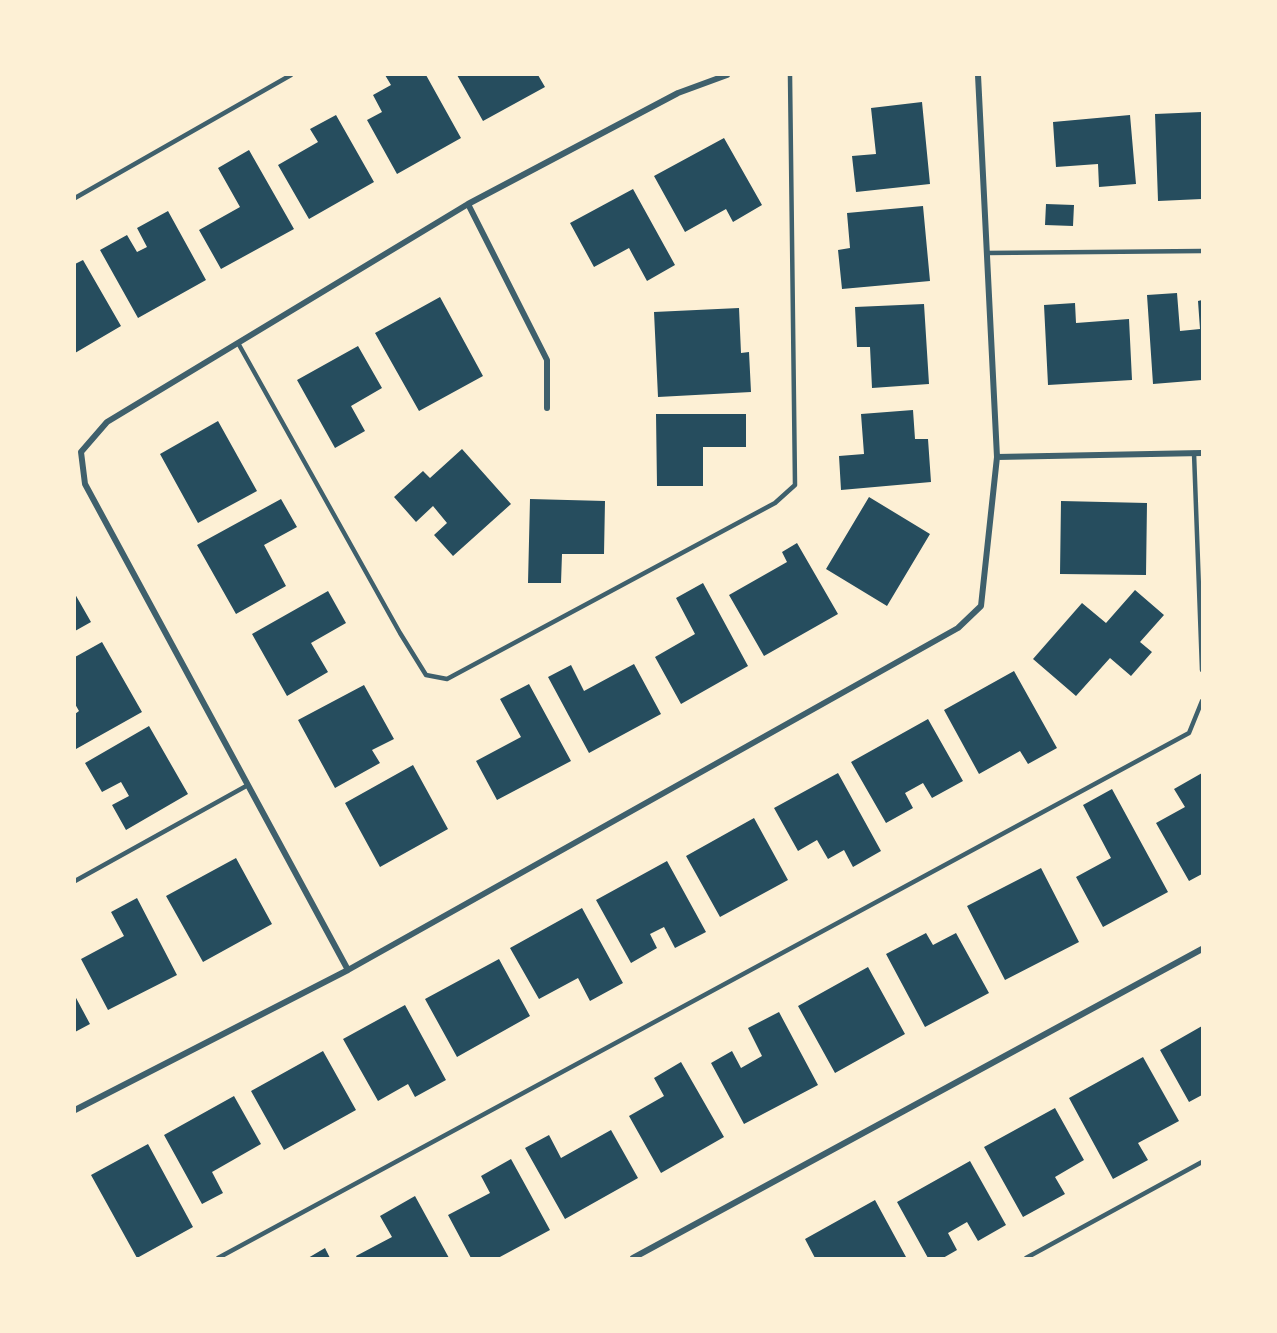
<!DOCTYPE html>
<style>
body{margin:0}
#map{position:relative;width:1277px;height:1333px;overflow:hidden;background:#fdf0d5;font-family:"Varela Round",sans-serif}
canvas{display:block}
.frame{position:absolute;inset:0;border:76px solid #fdf0d5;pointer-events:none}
</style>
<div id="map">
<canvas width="1277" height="1333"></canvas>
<div class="frame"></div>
</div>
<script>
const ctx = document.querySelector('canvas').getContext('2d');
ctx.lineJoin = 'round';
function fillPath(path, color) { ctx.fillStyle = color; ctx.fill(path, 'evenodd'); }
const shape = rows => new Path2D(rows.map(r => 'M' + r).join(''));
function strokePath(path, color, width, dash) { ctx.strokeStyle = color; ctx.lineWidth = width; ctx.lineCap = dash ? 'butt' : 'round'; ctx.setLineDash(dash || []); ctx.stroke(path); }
const building = shape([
 [385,75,426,75,461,138,397,174,367,120,382,112,373,95,391,85],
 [457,75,538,75,545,87,483,121],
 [922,102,930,184,856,192,852,156,876,154,871,108],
 [1202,112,1202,199,1158,201,1155,114],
 [336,115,374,182,309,219,278,165,318,142,310,129],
 [1130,115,1136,184,1099,187,1098,164,1056,167,1053,122],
 [724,138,762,205,733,222,726,209,685,232,654,176],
 [249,150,294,229,221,269,199,230,240,207,218,168],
 [633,189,675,265,647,281,629,248,594,267,570,223],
 [1046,204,1074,205,1073,226,1045,225],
 [923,206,930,281,842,289,838,250,850,248,847,213],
 [168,211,206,280,138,318,100,250,127,235,137,252,147,247,137,228],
 [83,260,121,326,75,353,75,264],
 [1177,293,1180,331,1200,329,1198,301,1202,300,1202,380,1153,384,1147,295],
 [440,297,483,376,419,411,375,333],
 [1075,303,1076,323,1129,319,1132,380,1048,385,1044,305],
 [924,304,929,384,872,388,870,347,857,347,855,307],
 [739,308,741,353,749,352,751,392,658,397,654,312],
 [358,346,382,388,351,406,365,431,335,448,297,380],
 [913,410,915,439,928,439,931,482,841,490,839,456,864,454,861,414],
 [656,414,746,414,746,447,703,447,703,486,657,486],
 [218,421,257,491,198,523,160,454],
 [462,449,511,504,453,556,434,535,447,523,433,506,416,522,394,497,423,471,430,478],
 [869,497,930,534,887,606,826,569],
 [281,499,297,527,264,545,286,586,236,614,197,545],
 [530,499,605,501,604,554,562,554,561,583,528,583],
 [1061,501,1147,503,1146,575,1060,574],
 [797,543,838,614,764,656,729,595,787,562,782,552],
 [703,583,748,666,681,704,655,657,695,634,676,598],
 [1135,590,1164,615,1140,642,1152,652,1131,676,1110,658,1076,696,1033,659,1082,603,1106,623],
 [328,591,346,623,311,643,328,672,287,696,252,634],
 [75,594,91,622,75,631],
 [102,642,142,712,76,749,75,714,79,711,75,704,75,657],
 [634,664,661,714,589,753,548,677,571,665,584,691],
 [1014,671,1057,748,1028,764,1020,751,979,774,944,710],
 [529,684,571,761,497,800,476,761,521,737,500,699],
 [364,685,394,739,372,750,380,763,335,788,298,720],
 [928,719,963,781,932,798,923,783,905,793,913,808,886,823,851,762],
 [149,726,188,794,126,830,112,805,129,796,121,782,102,792,85,763],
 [413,765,448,829,380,867,345,803],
 [838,773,881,851,853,867,844,850,828,859,817,840,798,851,774,808],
 [1202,773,1202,874,1189,881,1156,823,1185,807,1174,789],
 [1112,789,1168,892,1103,927,1076,877,1111,858,1083,805],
 [754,818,788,880,720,917,686,856],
 [236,858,272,924,203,962,166,896],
 [667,861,706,932,675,948,664,927,650,934,657,948,631,963,596,900],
 [1041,868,1079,942,1005,980,967,906],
 [137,898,177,975,108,1010,81,959,124,936,111,912],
 [582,908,623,983,590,1001,578,978,539,999,510,948],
 [926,933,933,945,956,933,989,993,925,1027,886,954],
 [499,959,530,1016,457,1057,425,999],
 [868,967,905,1034,835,1073,798,1006],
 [75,996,90,1024,75,1032],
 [405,1005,446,1080,415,1097,408,1084,378,1101,343,1039],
 [779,1012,818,1085,744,1124,711,1063,732,1051,741,1068,762,1056,748,1028],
 [1202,1026,1202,1095,1189,1102,1160,1050],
 [323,1051,356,1110,284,1150,251,1091],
 [1143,1057,1179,1121,1138,1143,1148,1160,1113,1179,1069,1098],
 [681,1062,724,1137,661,1173,629,1116,664,1096,654,1078],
 [234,1096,261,1144,212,1172,223,1193,202,1204,164,1135],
 [1055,1108,1084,1160,1055,1177,1065,1194,1023,1217,984,1147],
 [611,1130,638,1178,565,1219,525,1148,549,1135,561,1158],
 [148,1144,193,1227,137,1258,91,1175],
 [511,1159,550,1230,498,1258,471,1258,448,1215,490,1193,481,1176],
 [970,1161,1006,1225,978,1241,967,1222,948,1233,957,1250,943,1258,928,1258,897,1202],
 [415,1196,449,1258,357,1258,356,1256,392,1237,380,1216],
 [875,1200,906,1257,815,1258,805,1239],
 [325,1248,330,1258,308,1258]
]);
const service = shape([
 [75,198,291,75],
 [987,253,1202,251],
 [238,343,400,633,426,675,447,679,775,503,795,485,790,75],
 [1194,453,1202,670],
 [75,881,248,785],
 [218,1258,1189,733,1202,701],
 [1026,1258,1202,1162]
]);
const minor = shape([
 [468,204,547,360,547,408],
 [997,457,1202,453],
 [348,970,85,484,81,452,107,422,468,204,678,93,727,75],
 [75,1110,348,970,958,628,981,606,997,457,978,75],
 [633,1258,1202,949]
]);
fillPath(building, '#264d5e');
strokePath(service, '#3f606c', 4.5);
strokePath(minor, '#3f606c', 6);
</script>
